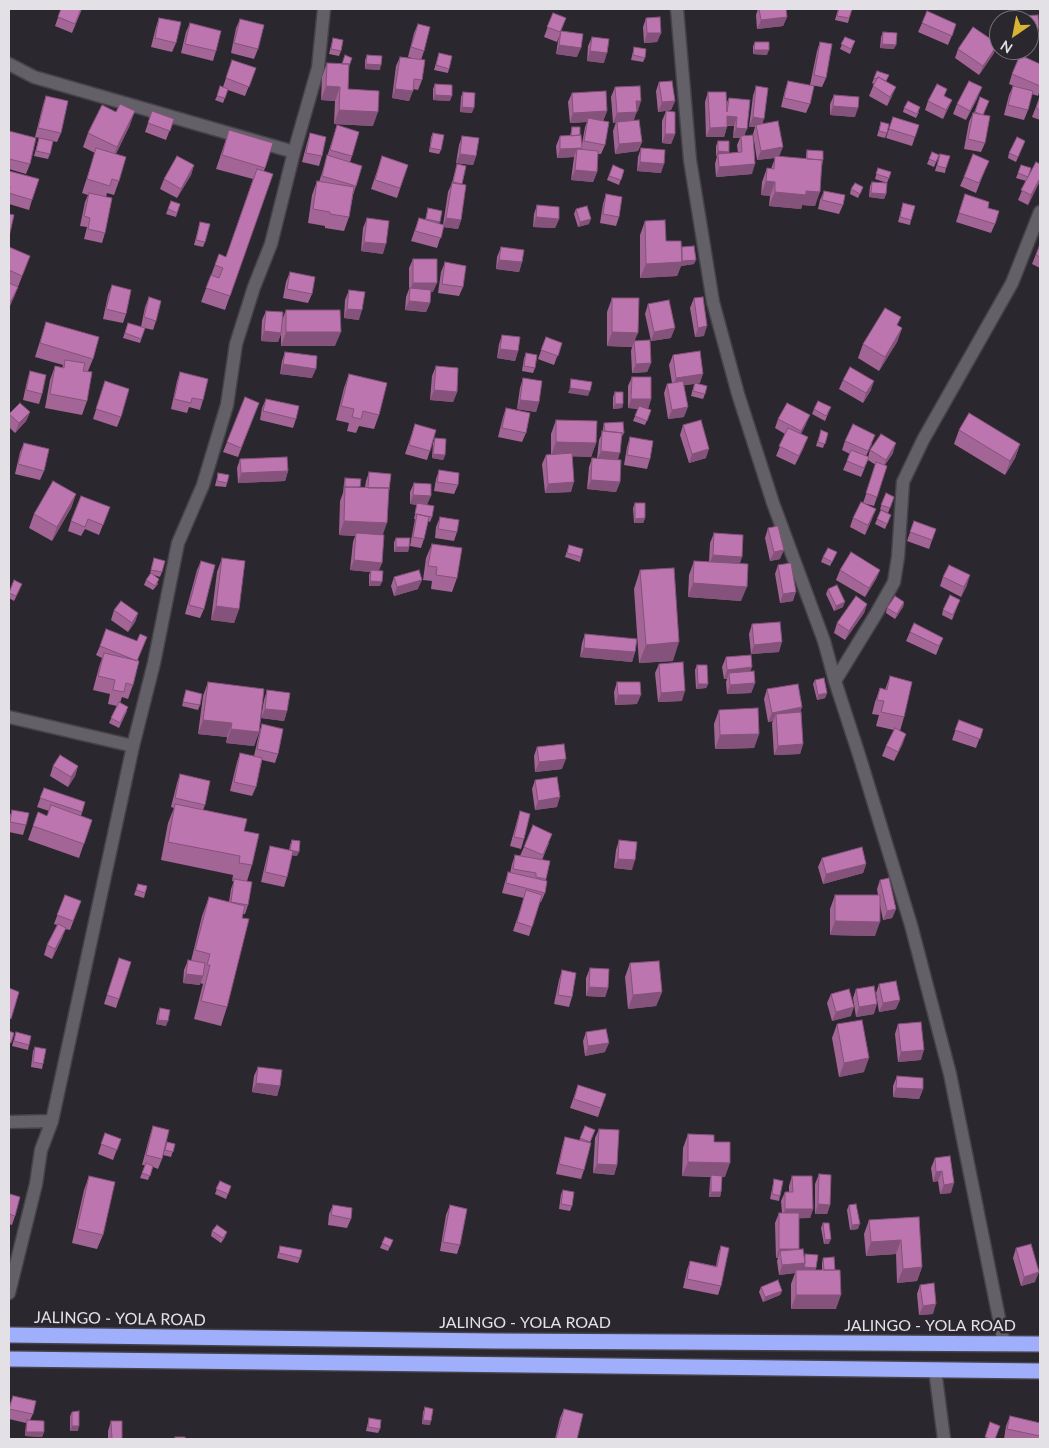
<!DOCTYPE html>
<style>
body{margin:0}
#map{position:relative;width:1049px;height:1448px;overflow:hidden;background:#2a272f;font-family:Lato,sans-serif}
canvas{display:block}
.frame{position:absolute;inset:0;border:10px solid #e3e1e6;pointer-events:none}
.north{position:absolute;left:989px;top:10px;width:50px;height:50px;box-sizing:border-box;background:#2a272f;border:1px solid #747178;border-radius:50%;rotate:213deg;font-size:14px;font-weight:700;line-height:20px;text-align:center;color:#e3e1e6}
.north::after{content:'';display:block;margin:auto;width:18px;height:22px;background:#d7b434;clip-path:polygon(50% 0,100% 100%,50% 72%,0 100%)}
</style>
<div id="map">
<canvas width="1049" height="1448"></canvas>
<div class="frame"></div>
<div class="north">N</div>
</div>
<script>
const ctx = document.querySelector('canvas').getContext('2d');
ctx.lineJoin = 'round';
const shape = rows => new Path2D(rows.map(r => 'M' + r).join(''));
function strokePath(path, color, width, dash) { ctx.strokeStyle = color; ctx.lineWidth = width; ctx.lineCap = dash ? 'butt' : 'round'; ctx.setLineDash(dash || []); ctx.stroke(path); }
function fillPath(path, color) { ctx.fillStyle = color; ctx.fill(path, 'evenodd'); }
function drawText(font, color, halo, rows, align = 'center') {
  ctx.font = font + ' Lato,sans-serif'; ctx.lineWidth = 5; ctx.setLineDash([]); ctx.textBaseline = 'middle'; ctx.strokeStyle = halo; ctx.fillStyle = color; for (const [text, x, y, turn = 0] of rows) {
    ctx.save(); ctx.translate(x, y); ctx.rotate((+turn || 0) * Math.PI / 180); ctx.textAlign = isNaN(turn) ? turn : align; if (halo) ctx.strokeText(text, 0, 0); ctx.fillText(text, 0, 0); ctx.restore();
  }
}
const minor = shape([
 [677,9,690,160,713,302,738,394,773,503,824,641,835,681,860,758,911,925,950,1074,1004,1343],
 [9,64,34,77,294,152],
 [835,681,876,614,894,582,898,557,903,482,923,440,1012,283,1040,212],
 [9,717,133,746],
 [9,1122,52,1121],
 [9,1293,36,1184,41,1150,52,1121,133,746,154,663,178,543,203,485,227,405,236,344,254,287,271,244,294,152,318,68,324,9],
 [935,1370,944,1439]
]);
const highway = shape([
 [9,1335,493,1341,1040,1344],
 [9,1359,1040,1371]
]);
const wall = shape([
 [61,9,82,9,72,33,55,26],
 [758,9,786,9,787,17,783,26,757,29,756,15],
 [838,9,852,9,848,23,835,20],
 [553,13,566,18,557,42,544,37],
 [159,18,176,43,172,52,151,47,156,27],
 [646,18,661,33,657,42,644,43,643,27],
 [240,19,258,49,254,59,231,53,236,28],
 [190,23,216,51,213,61,181,53,186,32],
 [922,23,953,33,948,45,918,32],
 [418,24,424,51,421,60,422,80,418,90,413,89,409,101,392,98,396,66,400,57,415,59,408,57,414,33],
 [561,31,577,57,556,54,558,41],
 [883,32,894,49,880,48,881,37],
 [592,37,604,63,587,61,588,46],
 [845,37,855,41,850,54,840,49],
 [333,38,341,51,339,56,329,54],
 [755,42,767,55,753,54,753,46],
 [820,42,826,78,822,87,810,85,817,51],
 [634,47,645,58,643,62,631,60],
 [958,49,994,53,979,75,955,58],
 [439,53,449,69,448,73,434,70],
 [367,55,380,70,365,69,365,60],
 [232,60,256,68,245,96,228,90,223,103,215,100,217,96,223,87],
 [327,63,349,66,348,89,373,126,334,124,335,101,321,100,322,77],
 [1040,64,1040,90,1038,96,1032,94,1028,110,1024,120,1004,115,1009,95,1013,86,1016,87,1009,84,1012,74],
 [877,71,886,81,892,96,887,106,869,96,874,84,872,83],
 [788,81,810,104,806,113,781,107,785,90],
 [659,82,675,101,671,110,658,112,656,91],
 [435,84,450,101,433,100,433,89],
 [756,86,762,124,779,157,806,159,806,155,807,150,823,160,815,206,802,205,801,209,769,206,770,196,761,195,762,182,767,168,771,169,775,158,757,160,753,134,755,127,749,127,753,96],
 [615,87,638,111,636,111,634,120,642,142,638,151,615,154,613,131,616,122,613,123,611,97],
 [463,92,472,113,460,112,461,97],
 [708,92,726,104,729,98,745,135,752,174,716,177,715,164,717,156,716,156,716,146,718,141,729,152,728,154,738,153,737,145,740,138,733,138,734,126,727,126,724,137,706,137,705,102],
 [572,93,607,111,603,121,605,145,601,154,598,154,597,172,593,182,571,180,574,157,557,158,556,146,560,136,570,136,572,127,580,135,582,144,585,127,587,122,570,123,568,102],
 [834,95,855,117,830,115,830,104],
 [46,96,61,133,57,142,35,137,43,105],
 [945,96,952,100,943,119,925,110,928,101],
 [978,97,966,120,953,114,957,104],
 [980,97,983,115,985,143,981,152,964,149,969,122,973,113,974,113],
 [1039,99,1040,99,1040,120,1032,117],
 [904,108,919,112,916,118,903,112],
 [152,111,174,119,166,140,145,132],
 [666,111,675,134,671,144,662,143,662,121],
 [893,117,919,125,912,146,886,138],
 [881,122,887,133,885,138,877,136],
 [130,125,116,154,119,181,114,195,107,193,106,197,105,233,102,243,84,239,87,227,80,226,85,202,88,195,82,193,95,153,83,147,88,133],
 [337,125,352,156,350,162,356,186,353,195,349,217,344,231,325,228,325,226,308,223,312,195,317,181,319,182],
 [229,130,273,143,264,171,273,174,225,310,201,302,219,254,226,257,253,179,216,169],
 [9,132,30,164,26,174,9,169],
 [310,133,322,156,319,166,302,162,307,143],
 [433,133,441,150,439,154,429,152,431,137],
 [462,136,476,156,473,165,456,163,459,145],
 [39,138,50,154,48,159,34,156],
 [1025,141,1016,162,1008,158,1009,153],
 [641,148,661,173,637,171,638,157],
 [932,152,939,155,934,167,927,164],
 [940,154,946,168,945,173,935,171],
 [382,156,408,165,397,198,371,189],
 [457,164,462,184,461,220,458,229,444,227,437,248,411,241,419,218,425,220,428,208,442,211,439,224,443,225,448,192,452,183],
 [194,165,191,175,177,198,160,189,164,179],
 [613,165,624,170,619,185,607,180],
 [1021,165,1031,168,1028,178,1040,181,1028,205,1018,200,1026,181,1016,178],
 [878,168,889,178,887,183,875,179],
 [985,170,976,193,960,186,964,177],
 [9,171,32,200,29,210,9,204],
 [872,182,886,194,884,199,869,197,870,186],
 [863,187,858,198,850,194,851,189],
 [824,191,843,205,839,214,818,209,820,200],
 [606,194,619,217,616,226,600,223,603,204],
 [965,194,995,224,991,233,956,222],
 [171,201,180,204,176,217,166,214],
 [903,203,911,220,910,225,898,222],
 [537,205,559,219,555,228,533,227,534,214],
 [576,209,589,224,578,227,574,214],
 [367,218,383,254,361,251,363,228],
 [645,221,666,241,682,247,694,264,681,266,677,276,640,278,640,235],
 [200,222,205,242,203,247,194,245],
 [1040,244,1040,268,1032,264],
 [9,247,30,256,14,297,9,308],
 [501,247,522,262,519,272,496,269,497,257],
 [413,259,433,292,430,292,430,303,426,312,405,310,406,297,409,289,409,268],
 [445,262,463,287,459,296,438,293,441,272],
 [290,272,312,294,308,303,283,298,286,282],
 [112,285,126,314,123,323,103,319,108,295],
 [349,290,359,320,344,318,345,300],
 [149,297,156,321,153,330,141,327,145,328,140,343,123,338,128,323,141,327,145,307],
 [612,298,635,341,651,363,647,372,632,373,631,351,632,347,607,346,607,312],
 [694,298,704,336,695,337,690,308],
 [648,304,671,338,651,341,645,314],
 [286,310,335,346,281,346,281,334,278,342,261,341,262,320,266,311,282,320],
 [46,322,93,359,88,371,87,401,82,415,45,408,50,380,55,366,62,368,63,365,35,357],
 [898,326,902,328,897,342,879,371,858,358,863,344],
 [502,335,518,351,515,361,497,358,499,344],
 [546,337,562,343,554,365,538,359],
 [285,352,312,378,280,374,282,361],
 [526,353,535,368,533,373,522,371,524,358],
 [673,355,700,383,697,383,705,394,703,399,691,396,694,384,684,385,684,417,668,419,664,393,667,384,672,383,669,365],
 [436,366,457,392,453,402,430,400,432,376],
 [30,371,42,394,39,404,23,400,27,381],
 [180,372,203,400,200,410,189,407,187,413,171,409,177,381],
 [349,374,379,415,374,429,359,426,356,433,347,431,349,423,336,420,344,388],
 [632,377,651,399,648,409,651,410,645,425,633,421,638,409,628,408,628,386],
 [523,378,539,402,536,412,517,409,520,388],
 [843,380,871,390,863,403,839,389],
 [102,391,121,417,117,427,93,419],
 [615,392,623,404,622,408,613,409,613,397],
 [245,397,259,403,238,457,223,452],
 [266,399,296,419,293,428,260,420,262,408],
 [831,407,825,421,812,414,814,409],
 [506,408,526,433,522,442,498,437,503,417],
 [30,412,26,421,15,433,9,427,9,414],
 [778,419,806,424,801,434,804,447,795,465,776,456,785,434,775,428],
 [556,420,596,443,591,457,572,456,571,492,545,493,542,464,546,455,551,454,551,434],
 [604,423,624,433,621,438,618,459,620,482,616,492,587,489,589,467,592,458,597,458,599,440,603,431,603,428],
 [415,424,430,451,427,460,405,454],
 [683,425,706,458,689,463,680,435],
 [821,430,828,433,823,448,816,446],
 [959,430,1020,444,1015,458,1005,475,954,444],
 [630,437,650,459,647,469,624,465,627,447],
 [435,438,445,455,443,460,432,458,433,443],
 [845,441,872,444,866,456,868,457,870,450,893,453,885,465,877,497,874,506,863,503,876,465,868,460,861,477,843,470,850,454,842,450],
 [24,443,44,471,40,480,15,474,20,452],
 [240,459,288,471,285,481,238,483,237,468],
 [439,470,458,485,454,494,434,491,436,479],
 [369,472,383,535,382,563,379,570,380,586,369,586,369,575,370,572,350,570,353,542,355,536,339,535,340,501,343,493,344,483,345,478,360,487,365,487,366,481],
 [218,473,227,483,226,487,215,486],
 [414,483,427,505,432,517,430,522,428,521,424,539,421,548,410,546,415,519,414,519,417,505,410,504,410,492],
 [886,493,894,497,888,513,880,509],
 [76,494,71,508,52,541,29,528,34,514],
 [635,503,645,518,643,523,634,523,633,508],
 [110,507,99,535,85,529,81,536,68,531,71,521],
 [881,510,889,520,885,529,875,524],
 [440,517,457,532,454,541,435,538,436,527],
 [853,518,872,519,865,535,850,527],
 [914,521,936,529,929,549,907,541],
 [768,528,780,559,770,561,765,538],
 [714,533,740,564,741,601,688,597,689,575,694,561,709,562,710,543],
 [396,538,409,547,408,552,394,552,394,542],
 [432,544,457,578,452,592,431,589,432,581,423,580,426,558],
 [569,545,583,549,580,562,565,557],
 [837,552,830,566,821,562,823,557],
 [154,558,162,572,160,577,154,575,158,584,153,590,144,585,146,580,150,574],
 [222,558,239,609,234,623,211,620,217,572],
 [201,561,204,609,200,618,185,614,197,570],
 [778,565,793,601,780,603,775,574],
 [640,570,673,661,639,663,634,589],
 [840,570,880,570,876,579,865,597,836,580],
 [394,577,418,589,394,596,391,586],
 [943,577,967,585,961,597,940,586],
 [20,589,14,601,9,598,9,592],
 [828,589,843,607,834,611,826,594],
 [904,602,903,607,895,619,886,613,887,608],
 [867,604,864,613,845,640,834,633,837,623],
 [958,605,952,620,942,615,943,610],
 [114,610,138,613,135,622,128,632,111,620],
 [752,624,779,652,751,654,749,634],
 [910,632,943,638,936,655,906,641],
 [585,634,635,652,632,662,580,657,582,643],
 [100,646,137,661,133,685,128,699,122,697,120,703,127,711,119,728,109,723,117,706,108,704,110,694,93,690,99,667,102,658,96,655],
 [726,657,752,667,750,671,755,683,751,693,727,694,726,682,727,679,724,679,722,667],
 [659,664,682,701,658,702,655,673],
 [697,665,708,684,706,688,696,689,695,670],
 [890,676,904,717,900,731,903,743,894,761,882,756,886,746,894,730,876,726,879,715,872,714,875,702,880,688,885,690],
 [815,680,827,693,825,698,817,700,813,684],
 [208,682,259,732,254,746,226,743,227,737,198,734,203,696],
 [617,682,637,704,615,705,614,692],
 [767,689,802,707,800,712,803,744,800,754,774,755,772,723,773,721,768,722,764,699],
 [186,690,200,705,198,710,182,706],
 [267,690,287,711,284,721,261,718,264,700],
 [719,710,759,734,754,748,715,749,714,724],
 [959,720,983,729,976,748,952,740],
 [262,724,278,754,275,763,262,760,256,787,252,796,230,791,237,762,240,753,254,756,259,734],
 [537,747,562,769,535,772,534,756],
 [53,766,78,766,75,776,68,787,50,776],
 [180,774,205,805,203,810,244,831,252,865,247,881,248,905,245,914,243,914,227,1007,221,1026,194,1019,203,984,200,983,200,985,183,983,184,970,188,960,191,961,202,916,209,897,229,902,231,889,234,881,232,881,233,875,161,860,168,823,174,808,171,807,177,783],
 [535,780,557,807,535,810,532,789],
 [44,788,85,802,81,816,92,820,79,858,28,840,38,812,47,816,49,811,37,807],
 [12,810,26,825,23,835,9,832,9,818],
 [520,811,524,839,521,849,510,846,517,821],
 [292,840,297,856,292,855,287,877,284,887,261,882,267,856,270,846,289,851,290,845],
 [619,840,632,870,614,868,616,850],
 [549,843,542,860,546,879,545,893,541,902,540,902,529,936,513,931,524,898,502,893,505,882,508,872,510,873,512,864,515,855,520,856,524,847],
 [822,858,866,864,863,873,823,884,818,867],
 [880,880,896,909,892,918,883,920,880,905,875,936,830,935,830,909,835,895,878,895,877,889],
 [138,884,147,886,144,898,134,895],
 [65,895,81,901,70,930,65,929,62,938,52,959,44,955,47,945,57,925,54,924],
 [119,958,119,999,116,1008,104,1004],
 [630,963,662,992,656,1006,628,1009,625,977],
 [590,968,608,988,605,997,586,996,586,978],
 [562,970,572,997,569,1007,554,1004,559,980],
 [879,984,896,1009,879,1012,876,993],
 [856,989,874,1014,856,1017,853,998],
 [831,994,851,1016,832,1021,827,1003],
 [160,1008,166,1026,156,1024,158,1013],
 [837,1024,864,1072,839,1077,832,1038],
 [898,1024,921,1060,898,1062,895,1034],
 [16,1032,29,1045,28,1050,12,1046],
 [586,1032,605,1052,585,1056,583,1041],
 [35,1047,43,1064,42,1069,31,1067,33,1051],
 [258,1067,280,1086,277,1096,252,1092,254,1076],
 [897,1076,923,1089,919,1099,893,1097,893,1086],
 [578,1085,606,1094,598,1117,570,1108],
 [153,1126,162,1159,158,1169,153,1167,148,1180,140,1178,145,1165,142,1165,150,1135],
 [585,1126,595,1130,590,1143,584,1170,581,1179,556,1174,562,1147,565,1137,579,1141],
 [599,1129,617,1165,614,1175,593,1173,595,1138],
 [105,1133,121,1139,113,1160,98,1154],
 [688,1134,714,1142,725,1177,722,1177,721,1192,720,1197,709,1197,710,1180,711,1177,682,1176,683,1148],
 [167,1142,175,1144,171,1157,163,1155],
 [950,1156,951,1193,940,1194,938,1181,933,1182,931,1168,935,1158],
 [819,1174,830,1205,827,1214,815,1214,815,1184],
 [89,1176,103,1235,97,1249,72,1243,84,1190],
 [792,1176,813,1209,810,1218,799,1218,799,1250,816,1270,822,1270,822,1263,823,1258,836,1309,791,1309,791,1284,795,1273,779,1275,777,1261,778,1258,776,1258,775,1223,779,1213,782,1213,781,1201,785,1192,789,1192,789,1186],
 [774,1179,780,1196,779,1201,770,1199],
 [220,1181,231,1186,226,1199,215,1194],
 [563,1190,572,1206,570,1211,559,1209,561,1194],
 [9,1197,15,1216,12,1225,9,1224],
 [333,1205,351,1219,347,1228,328,1225,329,1214],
 [450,1205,460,1245,457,1254,440,1251,446,1215],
 [849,1205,858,1229,850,1230,847,1210],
 [919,1217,922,1267,917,1281,897,1283,896,1254,866,1256,864,1234,869,1220],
 [823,1223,829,1244,824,1244,821,1228],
 [212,1231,227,1232,225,1237,221,1243,211,1236],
 [385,1237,393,1240,388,1251,380,1248],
 [280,1246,300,1258,298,1263,277,1258],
 [721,1246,721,1286,718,1295,683,1288,687,1270,690,1261,716,1266,718,1255],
 [1016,1248,1035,1282,1021,1286,1013,1258],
 [920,1285,933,1314,919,1315,917,1294],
 [761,1287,782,1291,780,1295,763,1302,759,1292],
 [13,1396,33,1414,30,1420,44,1432,42,1437,25,1436,26,1423,9,1419,9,1407],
 [425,1407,430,1425,422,1424,423,1412],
 [564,1409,577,1439,555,1439,560,1418],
 [72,1412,78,1431,70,1431,70,1416],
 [1010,1416,1040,1423,1040,1439,1004,1439,1006,1426],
 [369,1418,380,1429,378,1433,366,1431],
 [111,1421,122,1439,108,1439,108,1431]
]);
const shadedWall = shape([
 [787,17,783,26,757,29,761,20],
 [1039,28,1036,38,1029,38,1029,29],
 [647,33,661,33,657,42,644,43],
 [882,44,896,45,894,49,880,48],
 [998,44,994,53,979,75,983,66],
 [559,45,581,48,577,57,556,54],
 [754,50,769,50,767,55,753,54],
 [590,51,607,53,604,63,587,61],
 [366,64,381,65,380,70,365,69],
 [326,86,340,87,335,101,321,100],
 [896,87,892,96,887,106,890,97],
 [982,87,978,97,966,120,970,111],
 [395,89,413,91,409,101,392,98],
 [435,95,452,96,450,101,433,100],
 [952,100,948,109,943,119,946,110],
 [636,101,641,101,638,111,632,111],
 [675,101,671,110,658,112,662,102],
 [833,106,858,108,855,117,830,115],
 [462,107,474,108,472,113,460,112],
 [339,110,378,112,373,126,334,124],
 [135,111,130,125,112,161,117,147],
 [607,111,603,121,588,118,587,122,570,123,573,113],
 [637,112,633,121,613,123,617,113],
 [727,116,737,117,734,126,723,125],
 [753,117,764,119,761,128,756,125,755,127,749,127],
 [727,127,724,137,706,137,710,128],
 [736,128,747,129,743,139,741,136,740,138,733,138],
 [665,134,675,134,671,144,662,143],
 [642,142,638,151,615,154,619,144],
 [783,147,779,157,757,160,761,151],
 [582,148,578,157,577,149,574,157,557,158,560,149],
 [718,151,729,152,727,157,718,154,717,156,716,156],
 [460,154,476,156,473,165,456,163],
 [640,162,664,164,661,173,637,171],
 [755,164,752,174,716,177,719,167],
 [194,165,191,175,177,198,181,189],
 [575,170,597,172,593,182,571,180],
 [1040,178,1040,181,1028,205,1031,195],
 [766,181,775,182,770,196,761,195],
 [806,191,820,192,815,206,802,205,801,209,769,206,775,192],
 [871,193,886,194,884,199,869,197],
 [536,217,559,219,555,228,533,227],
 [446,218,461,220,458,229,443,227],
 [591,219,589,224,578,227,580,222],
 [364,242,386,244,383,254,361,251],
 [30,256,14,297,9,308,11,301,17,289],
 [499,260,522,262,519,272,496,269],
 [696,260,694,264,681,266,677,276,640,278,646,264],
 [413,283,437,283,433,292,409,292],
 [409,301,430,303,426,312,405,310],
 [347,309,362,310,359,320,344,318],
 [707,326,704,336,695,337,698,328],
 [675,328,671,338,651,341,654,332],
 [902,328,897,342,879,371,885,357],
 [264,331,281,333,278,342,261,341],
 [286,332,341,332,335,346,281,346],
 [612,332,638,333,632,347,607,346],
 [500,349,518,351,515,361,497,358],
 [651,363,647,372,632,373,636,364],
 [283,364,316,369,312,378,280,374],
 [703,374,700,383,673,387,676,378],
 [874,381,871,390,863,403,866,393],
 [570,388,590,391,588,396,568,393],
 [434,390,457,392,453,402,430,400],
 [631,399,651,399,648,409,628,408],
 [520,400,539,402,536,412,517,409],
 [615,404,623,404,622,408,613,409],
 [688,407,684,417,668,419,672,410],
 [30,412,26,421,15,433,19,423],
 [810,415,806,424,797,441,801,431],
 [808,437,804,447,795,465,799,456],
 [556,442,596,443,591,457,551,456],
 [896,443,893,453,882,469,886,460],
 [1020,444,1015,458,1005,475,1010,461],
 [709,449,706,458,689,463,692,454],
 [601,451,620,453,617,462,597,460],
 [433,454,445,455,443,460,432,458],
 [288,471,285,481,238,483,241,473],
 [591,480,620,482,616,492,587,489],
 [574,482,571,492,545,493,548,484],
 [76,494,71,508,52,541,57,527],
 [413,495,431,496,427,505,410,504],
 [876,509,872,519,865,535,868,525],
 [645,518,643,523,634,523,635,519],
 [344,521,387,523,382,537,356,533,355,536,339,535],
 [396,547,409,547,408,552,394,552],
 [784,550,780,559,770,561,774,552],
 [713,555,742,557,739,567,709,565],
 [354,560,382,563,378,572,371,570,370,572,350,570],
 [880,570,876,579,865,597,869,588],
 [970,575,967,585,961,597,964,587],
 [422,580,418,589,394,596,397,587],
 [370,581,382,582,380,586,369,586],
 [693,583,747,587,741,601,688,597],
 [796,592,793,601,780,603,783,594],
 [845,602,843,607,834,611,836,606],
 [904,602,903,607,895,619,897,614],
 [867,604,864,613,845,640,849,631],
 [216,606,239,609,234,623,211,620],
 [138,613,135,622,128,632,132,623],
 [679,642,673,661,639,663,646,645],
 [782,642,779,652,751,654,754,645],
 [584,648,635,652,632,662,580,657],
 [752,667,748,677,729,673,727,679,724,679,727,670],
 [755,683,751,693,727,694,730,685],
 [698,684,708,684,706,688,696,689],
 [685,691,682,701,658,702,661,693],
 [827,693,825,698,817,700,818,695],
 [618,695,641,695,637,704,615,705],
 [802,707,799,716,776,714,773,721,768,722,772,713],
 [265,709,287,711,284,721,261,718],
 [203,720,232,723,227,737,198,734],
 [231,729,259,732,254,746,226,743],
 [759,734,754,748,715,749,720,735],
 [906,734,903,743,894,761],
 [803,744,800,754,774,755,778,746],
 [566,759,562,769,535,772,539,762],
 [78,766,75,776,68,787,71,777],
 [560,797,557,807,535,810,538,801],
 [290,850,299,852,297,856,289,855],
 [618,859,635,860,632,870,614,868],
 [866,864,863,873,823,884,826,874],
 [896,909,892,918,883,920,887,911],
 [835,921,880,922,875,936,830,935],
 [66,928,62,938,52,959,55,949],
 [186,974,203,976,200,985,183,983],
 [589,987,608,988,605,997,586,996],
 [662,992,656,1006,628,1009,633,995],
 [900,1000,896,1009,879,1012,883,1003],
 [877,1004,874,1014,856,1017,859,1007],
 [854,1007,851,1016,832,1021,836,1012],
 [158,1020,168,1021,166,1026,156,1024],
 [609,1043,605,1052,585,1056,588,1046],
 [924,1050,921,1060,898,1062,901,1052],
 [869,1058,864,1072,839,1077,844,1063],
 [256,1083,280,1086,277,1096,252,1092],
 [896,1088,923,1089,919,1099,893,1097],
 [688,1162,730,1163,725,1177,682,1176],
 [597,1164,617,1165,614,1175,593,1173],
 [942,1171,938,1181,933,1182,936,1172],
 [954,1183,951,1193,940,1194,944,1185],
 [711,1192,721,1192,720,1197,709,1197],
 [818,1204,830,1205,827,1214,815,1214],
 [785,1209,813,1209,810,1218,782,1219],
 [860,1224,858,1229,850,1230,852,1225],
 [831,1239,829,1244,824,1244,825,1240],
 [901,1240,896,1254,866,1256,871,1242],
 [779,1249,799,1249,796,1258,780,1251,778,1258,776,1258],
 [805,1263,816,1268,815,1273,796,1270,795,1273,779,1275,782,1265],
 [922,1267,917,1281,897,1283,903,1269],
 [1039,1272,1035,1282,1021,1286,1024,1277],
 [782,1291,780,1295,763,1302,765,1297],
 [796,1295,841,1295,836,1309,791,1309],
 [936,1304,933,1314,919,1315,923,1306],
 [423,1420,431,1421,430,1425,422,1424],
 [72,1426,79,1426,78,1431,70,1431],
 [26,1432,44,1432,42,1437,25,1436]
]);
const building = shape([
 [61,9,81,9,75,24,58,17,61,9],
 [759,9,786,9,787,17,761,20,759,9],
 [839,9,852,9,849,18,837,16,839,9],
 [927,11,956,24,952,36,922,23,927,11],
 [553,13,566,18,560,32,547,27,553,13],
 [1038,15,1039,28,1029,29,1029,20,1021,20,1021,16,1038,15],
 [660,17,661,33,647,33,646,18,660,17],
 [159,18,181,22,176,43,155,38,159,18],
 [240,19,264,25,258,49,234,43,240,19],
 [190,23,221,31,216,51,185,44,190,23],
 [418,24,430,27,424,51,411,47,418,24],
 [973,27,998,44,983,66,958,49,973,27],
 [561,31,583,34,581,48,559,45,561,31],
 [883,32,897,33,896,45,882,44,883,32],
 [592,37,609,39,607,53,590,51,592,37],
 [845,37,855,41,851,49,841,44,845,37],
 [333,38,343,40,341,51,331,49,333,38],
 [755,42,769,42,769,50,754,50,755,42],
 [820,42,832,44,826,78,814,75,820,42],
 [634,47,646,49,645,58,633,55,634,47],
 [439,53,452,56,449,69,436,65,439,53],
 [345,55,352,58,349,66,349,64,342,64,345,55],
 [367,55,382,56,381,65,366,64,367,55],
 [1020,55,1040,64,1040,86,1012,74,1020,55],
 [400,57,425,60,422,80,414,79,413,91,395,89,400,57],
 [232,60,256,68,249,87,226,78,232,60],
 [327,63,349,64,348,89,379,91,378,112,339,110,340,87,326,86,327,63],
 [877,71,889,75,886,81,878,77,877,79,874,78,877,71],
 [878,77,896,87,890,97,873,86,878,77],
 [672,81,675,101,662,102,659,82,672,81],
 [788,81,814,86,810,104,784,98,788,81],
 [969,81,982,87,970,111,957,104,969,81],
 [435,84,452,85,452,96,435,95,435,84],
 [937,84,947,89,944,96,952,100,946,110,928,101,937,84],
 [220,86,228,89,225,98,217,96,220,86],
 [640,86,641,101,636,101,637,112,617,113,615,87,640,86],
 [756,86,768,88,764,119,753,117,756,86],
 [1013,86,1033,91,1028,110,1008,105,1013,86],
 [606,91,607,111,573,113,572,93,606,91],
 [463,92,475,93,474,108,462,107,463,92],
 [708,92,726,92,727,112,729,98,750,100,747,129,736,128,737,117,727,116,727,127,710,128,708,92],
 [834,95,859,97,858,108,833,106,834,95],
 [46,96,68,101,61,133,38,128,46,96],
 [980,97,989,101,983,115,975,112,980,97],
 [1039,99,1040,99,1040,110,1036,108,1039,99],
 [908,101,920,107,917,114,904,108,908,101],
 [120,104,135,111,117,147,88,133,102,105,116,112,120,104],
 [152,111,174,119,170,131,148,123,152,111],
 [666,111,675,112,675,134,665,134,666,111],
 [973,113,990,116,985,143,968,139,973,113],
 [893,117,919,125,915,137,889,129,893,117],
 [588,118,609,122,605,145,584,141,588,118],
 [639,120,642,142,619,144,617,122,639,120],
 [778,121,783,147,761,151,756,125,778,121],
 [881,122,889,124,887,133,879,131,881,122],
 [337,125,359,132,352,156,330,150,337,125],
 [572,127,580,127,580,135,571,136,572,127],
 [229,130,273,143,265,168,222,155,229,130],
 [9,131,36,138,30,164,9,159,9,131],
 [310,133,326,137,322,156,306,153,310,133],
 [433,133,444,135,441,150,430,148,433,133],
 [581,135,582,148,560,149,560,136,581,135],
 [753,135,755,164,719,167,718,154,742,152,741,136,753,135],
 [462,136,479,138,476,156,460,154,462,136],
 [1017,137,1025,141,1018,157,1009,153,1017,137],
 [39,138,53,141,50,154,36,151,39,138],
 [718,141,729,141,729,152,718,151,718,141],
 [96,148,126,157,119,181,112,179,110,186,87,179,96,148],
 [641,148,665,150,664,164,640,162,641,148],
 [577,149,598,151,597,172,575,170,577,149],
 [807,150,823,151,823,160,807,159,807,150],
 [932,152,939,155,936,162,929,159,932,152],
 [940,154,950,156,946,168,937,166,940,154],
 [973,154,989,161,979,183,964,177,973,154],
 [327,155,362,166,356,186,322,176,327,155],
 [177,156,194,165,181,189,164,179,177,156],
 [382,156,408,165,400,188,375,180,382,156],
 [775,156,822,160,820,192,806,191,806,195,775,192,775,182,766,181,767,168,774,169,775,156],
 [1036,162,1040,164,1040,178,1031,195,1021,190,1036,162],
 [457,164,466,166,462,184,453,182,457,164],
 [613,165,624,170,621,180,609,176,613,165],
 [1021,165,1031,168,1028,177,1018,173,1021,165],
 [878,168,891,172,889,178,876,174,878,168],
 [257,169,273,174,230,296,206,288,211,275,219,278,223,268,215,265,219,254,226,257,257,169],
 [9,171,39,179,32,200,9,193,10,186,9,186,9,171],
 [317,181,354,187,349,217,330,214,330,212,313,209,317,181],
 [872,182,887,183,886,194,871,193,872,182],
 [452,183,466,185,461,220,446,218,452,183],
 [855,183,863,187,860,194,851,189,855,183],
 [824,191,845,195,843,205,822,200,824,191],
 [89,193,112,198,105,233,88,229,90,218,84,216,89,193],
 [606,194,622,197,619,217,603,214,606,194],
 [965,194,989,202,988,208,999,211,995,224,959,213,965,194],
 [171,201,180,204,177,213,168,209,171,201],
 [903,203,915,206,911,220,900,217,903,203],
 [537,205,559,207,559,219,536,217,537,205],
 [587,206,591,219,580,222,576,209,587,206],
 [428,208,442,211,440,222,426,219,428,208],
 [9,214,14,215,9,237,9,214],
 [367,218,389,221,386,244,364,242,367,218],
 [419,218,444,225,441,238,415,231,419,218],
 [665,220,666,241,681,241,682,262,646,264,645,221,665,220],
 [200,222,210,224,205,242,196,240,200,222],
 [1040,244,1040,257,1036,255,1040,244],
 [694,246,696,260,682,261,682,247,694,246],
 [9,247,30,256,22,276,9,270,9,247],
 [501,247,524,250,522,262,499,260,501,247],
 [413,259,437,259,437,283,413,283,413,259],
 [445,262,466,266,463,287,442,284,445,262],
 [290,272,315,277,312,294,287,289,290,272],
 [9,283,18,287,11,301,9,300,9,283],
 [112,285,131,290,126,314,106,309,112,285],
 [410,288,431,290,430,303,409,301,410,288],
 [349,290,365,292,362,310,347,309,349,290],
 [149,297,161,301,156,321,144,317,149,297],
 [703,297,707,326,698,328,694,298,703,297],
 [612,298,639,298,638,333,612,332,612,298],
 [669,300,675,328,654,332,648,304,669,300],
 [885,308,901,317,897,325,902,328,885,357,863,344,885,308],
 [286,310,340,310,341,332,286,332,286,310],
 [266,311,283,312,281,333,264,331,266,311],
 [46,322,99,337,93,359,40,343,46,322],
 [128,323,145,328,141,339,125,333,128,323],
 [502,335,520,337,518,351,500,349,502,335],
 [546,337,562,343,558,356,541,350,546,337],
 [650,340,651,363,636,364,634,341,650,340],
 [700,351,703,374,676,378,673,355,700,351],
 [285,352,317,356,316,369,283,364,285,352],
 [526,353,537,355,535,368,524,366,526,353],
 [65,360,85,363,83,371,92,372,87,401,50,394,55,366,64,368,65,360],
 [436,366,458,368,457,392,434,390,436,366],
 [850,367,874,381,866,393,843,380,850,367],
 [30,371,46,375,42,394,26,390,30,371],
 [180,372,208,379,203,400,192,398,191,403,174,399,180,372],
 [349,374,387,383,379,415,363,411,361,419,352,417,354,409,341,406,349,374],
 [632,377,651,377,651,399,631,399,632,377],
 [523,378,542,381,539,402,520,400,523,378],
 [571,379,592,382,590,391,570,388,571,379],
 [105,381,129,389,121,417,96,409,105,381],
 [683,381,688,407,672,410,667,384,683,381],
 [695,383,707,386,705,394,693,391,695,383],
 [615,392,623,392,623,404,615,404,615,392],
 [245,397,259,403,241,448,227,442,245,397],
 [266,399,299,406,296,419,263,411,266,399],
 [818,401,831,407,826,416,814,409,818,401],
 [20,403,30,412,19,423,9,414,20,403],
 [787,403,810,415,801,431,778,419,787,403],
 [639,406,651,410,647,421,635,416,639,406],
 [506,408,530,413,526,433,502,428,506,408],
 [969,413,1020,444,1010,461,959,430,969,413],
 [556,420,597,421,596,443,556,442,556,420],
 [701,420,709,449,692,454,683,425,701,420],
 [623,422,624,433,605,431,604,423,623,422],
 [415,424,436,430,430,451,409,445,415,424],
 [853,424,875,435,868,451,845,441,853,424],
 [788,428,808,437,799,456,779,446,788,428],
 [821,430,828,433,825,444,818,442,821,430],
 [602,431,622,433,620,453,601,451,602,431],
 [881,434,896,443,886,460,870,450,881,434],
 [630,437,653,441,650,459,627,455,630,437],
 [435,438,446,439,445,455,433,454,435,438],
 [24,443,49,449,44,471,18,464,24,443],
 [851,450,869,457,864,468,847,461,851,450],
 [572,453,574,482,548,484,546,455,572,453],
 [287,457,288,471,241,473,240,459,287,457],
 [592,458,621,460,620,482,591,480,592,458],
 [876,462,887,466,877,497,866,493,876,462],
 [439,470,459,473,458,485,437,482,439,470],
 [369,472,391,474,389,490,389,488,368,488,369,472],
 [218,473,229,475,227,483,217,481,218,473],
 [345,478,361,479,360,487,345,487,345,488,345,478],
 [53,481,76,494,57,527,34,514,53,481],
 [414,483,431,484,431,496,413,495,414,483],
 [345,487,389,488,387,523,344,521,345,487],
 [886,493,894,497,890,508,881,505,886,493],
 [81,496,110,507,103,525,88,519,85,527,71,521,81,496],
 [861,502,876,509,868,525,853,518,861,502],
 [417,503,434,506,432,517,415,514,417,503],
 [635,503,645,503,645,518,635,519,635,503],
 [881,510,891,515,887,524,877,519,881,510],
 [417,514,429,517,424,539,413,537,417,514],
 [440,517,459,520,457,532,438,529,440,517],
 [914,521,936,529,932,540,910,532,914,521],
 [778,526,784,550,774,552,768,528,778,526],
 [356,533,384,535,382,563,354,560,356,533],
 [714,533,743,535,742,557,713,555,714,533],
 [396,538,410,538,409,547,396,547,396,538],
 [432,544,462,548,457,578,436,575,437,567,428,566,432,544],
 [569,545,583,549,581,557,567,553,569,545],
 [828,548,837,552,832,562,823,557,828,548],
 [851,552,880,570,869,588,840,570,851,552],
 [154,558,165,561,162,572,151,570,154,558],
 [222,558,245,561,239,609,216,606,222,558],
 [201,561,215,565,204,609,189,605,201,561],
 [694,561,748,564,747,587,693,583,694,561],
 [791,563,796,592,783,594,778,565,791,563],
 [949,565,970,575,964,587,943,577,949,565],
 [674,568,679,642,646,645,640,570,674,568],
 [371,570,383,571,382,582,370,581,371,570],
 [419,570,422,580,397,587,394,577,419,570],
 [151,573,159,579,155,586,146,580,151,573],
 [14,580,22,584,16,596,9,593,14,580],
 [837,585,845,602,836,606,828,589,837,585],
 [950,595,960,600,953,615,943,610,950,595],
 [856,596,867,604,849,631,837,623,856,596],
 [895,596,904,602,897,614,887,608,895,596],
 [121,601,138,613,132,623,114,610,121,601],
 [780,622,782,642,754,645,752,624,780,622],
 [914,623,943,638,939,646,910,632,914,623],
 [106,629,137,641,140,634,147,637,137,661,100,646,106,629],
 [585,634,637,639,635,652,584,648,585,634],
 [104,653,139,661,133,685,126,683,124,692,113,690,115,680,98,676,104,653],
 [751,655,752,667,727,670,726,657,751,655],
 [683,662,685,691,661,693,659,664,683,662],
 [697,665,707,665,708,684,698,684,697,665],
 [754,671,755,683,730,685,729,673,754,671],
 [890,676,912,682,904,717,881,712,884,701,877,700,880,688,887,690,890,676],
 [824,678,827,693,818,695,815,680,824,678],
 [208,682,264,689,259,732,231,729,232,723,203,720,208,682],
 [617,682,640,682,641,695,618,695,617,682],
 [798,684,802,707,772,713,767,689,798,684],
 [186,690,202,694,200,705,183,702,186,690],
 [267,690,290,693,287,711,265,709,267,690],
 [119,702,128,707,120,723,111,718,119,702],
 [758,708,759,734,720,735,719,710,758,708],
 [801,712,803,744,778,746,776,714,801,712],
 [959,720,983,729,980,739,955,730,959,720],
 [262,724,283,729,278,754,257,749,262,724],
 [895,728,906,734,898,752,886,746,895,728],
 [564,744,566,759,539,762,537,747,564,744],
 [240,753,262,758,256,787,234,782,240,753],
 [60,755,78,766,71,777,53,766,60,755],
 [180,774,210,781,205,805,175,798,180,774],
 [557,777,560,797,538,801,535,780,557,777],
 [44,788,85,802,82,812,40,798,44,788],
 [175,804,247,819,244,831,259,834,252,865,239,863,240,856,168,842,175,804],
 [51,805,92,820,84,844,33,826,38,812,47,816,51,805],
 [12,810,29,813,26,825,10,822,12,810],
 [520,811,530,814,524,839,514,837,520,811],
 [533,825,552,834,543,855,524,847,533,825],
 [292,840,300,841,299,852,290,850,292,840],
 [619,840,637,842,635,860,618,859,619,840],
 [270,846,293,851,287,877,265,872,270,846],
 [862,847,866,864,826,874,822,858,862,847],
 [515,855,550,861,546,879,536,877,536,873,513,869,515,855],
 [508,872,547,881,545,893,506,883,508,872],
 [889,878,896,909,887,911,880,880,889,878],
 [234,879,252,882,248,905,231,902,234,879],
 [138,884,147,886,145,893,136,890,138,884],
 [526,890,542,895,532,927,517,922,526,890],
 [65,895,81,901,73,921,57,915,65,895],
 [835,895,880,895,880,922,835,921,835,895],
 [209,897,245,906,242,918,249,919,227,1007,201,1001,210,965,207,965,210,954,195,950,209,897],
 [58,924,66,928,55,949,47,945,58,924],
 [119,958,131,962,119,999,107,995,119,958],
 [188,960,205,963,203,976,186,974,188,960],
 [659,961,662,992,633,995,630,963,659,961],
 [590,968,609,969,608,988,589,987,590,968],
 [562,970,576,973,572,997,558,995,562,970],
 [896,981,900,1000,883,1003,879,984,896,981],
 [874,986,877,1004,859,1007,856,989,874,986],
 [9,988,19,992,11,1019,9,1018,9,988],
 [849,989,854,1007,836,1012,831,994,849,989],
 [160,1008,170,1010,168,1021,158,1020,160,1008],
 [862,1020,869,1058,844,1063,837,1024,862,1020],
 [921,1022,924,1050,901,1052,898,1024,921,1022],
 [606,1029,609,1043,588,1046,586,1032,606,1029],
 [9,1031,14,1033,11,1043,9,1042,9,1031],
 [16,1032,31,1036,29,1045,14,1041,16,1032],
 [35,1047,46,1049,43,1064,33,1062,35,1047],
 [258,1067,282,1070,280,1086,256,1083,258,1067],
 [897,1076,923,1078,923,1089,896,1088,897,1076],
 [578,1085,606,1094,601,1108,574,1099,578,1085],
 [153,1126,169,1130,162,1159,146,1155,153,1126],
 [585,1126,595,1130,590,1142,580,1138,585,1126],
 [599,1129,619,1130,617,1165,597,1164,599,1129],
 [105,1133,121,1139,117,1150,101,1144,105,1133],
 [688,1134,714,1135,714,1142,730,1142,730,1163,688,1162,688,1134],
 [565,1137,591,1143,584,1170,559,1164,565,1137],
 [167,1142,175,1144,173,1152,165,1150,167,1142],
 [950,1156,954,1183,944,1185,942,1171,936,1172,935,1158,950,1156],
 [146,1163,153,1166,150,1176,142,1173,146,1163],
 [819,1174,831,1175,830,1205,818,1204,819,1174],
 [711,1175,722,1176,721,1192,711,1192,711,1175],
 [89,1176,115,1182,103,1235,77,1229,89,1176],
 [792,1176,812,1176,813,1209,785,1209,785,1192,793,1192,792,1176],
 [774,1179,783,1181,780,1196,772,1194,774,1179],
 [220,1181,231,1186,228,1194,216,1189,220,1181],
 [563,1190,574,1192,572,1206,561,1204,563,1190],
 [10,1194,20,1197,15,1216,9,1214,9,1198,10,1194],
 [856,1204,860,1224,852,1225,849,1205,856,1204],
 [333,1205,352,1208,351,1219,331,1215,333,1205],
 [450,1205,467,1209,460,1245,443,1242,450,1205],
 [779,1213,799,1213,799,1249,779,1249,779,1213],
 [919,1217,922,1267,903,1269,901,1240,871,1242,869,1220,919,1217],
 [823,1223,829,1223,831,1239,825,1240,823,1223],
 [217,1225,227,1232,223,1238,212,1231,217,1225],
 [385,1237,393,1240,390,1247,382,1243,385,1237],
 [1031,1244,1039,1272,1024,1277,1016,1248,1031,1244],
 [280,1246,302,1250,300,1258,279,1253,280,1246],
 [721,1246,729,1248,721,1286,687,1279,690,1261,717,1267,721,1246],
 [803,1249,805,1263,782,1265,780,1251,803,1249],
 [805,1254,818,1255,816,1268,804,1267,805,1263,805,1254],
 [834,1257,835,1270,824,1270,823,1258,834,1257],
 [796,1270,840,1270,841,1295,796,1295,796,1270],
 [778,1280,782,1291,765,1297,761,1287,778,1280],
 [934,1283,936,1304,923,1306,920,1285,934,1283],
 [13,1396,36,1401,33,1414,9,1409,13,1396],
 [425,1407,433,1409,431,1421,423,1420,425,1407],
 [564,1409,583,1414,577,1439,556,1439,564,1409],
 [79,1411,79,1426,72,1426,72,1412,79,1411],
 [1010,1416,1040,1423,1040,1436,1007,1429,1010,1416],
 [369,1418,381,1420,380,1429,368,1427,369,1418],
 [27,1420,44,1421,44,1432,26,1432,27,1420],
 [111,1421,122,1421,122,1439,112,1439,111,1421],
 [990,1422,1000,1426,995,1439,990,1439,985,1437,990,1422],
 [175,1437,185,1437,185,1439,175,1439,175,1437]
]);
const streetNames = [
 ["JALINGO - YOLA ROAD",120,1319,1],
 ["JALINGO - YOLA ROAD",525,1323],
 ["JALINGO - YOLA ROAD",930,1326]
];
strokePath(minor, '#454249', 15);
strokePath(highway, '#454249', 18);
strokePath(minor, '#636068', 12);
strokePath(highway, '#a0affc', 15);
fillPath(wall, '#a36596');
fillPath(shadedWall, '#84527a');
fillPath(building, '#bd75af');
strokePath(building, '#84527a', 1);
drawText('16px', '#e3e1e6', '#2a272f', streetNames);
</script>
